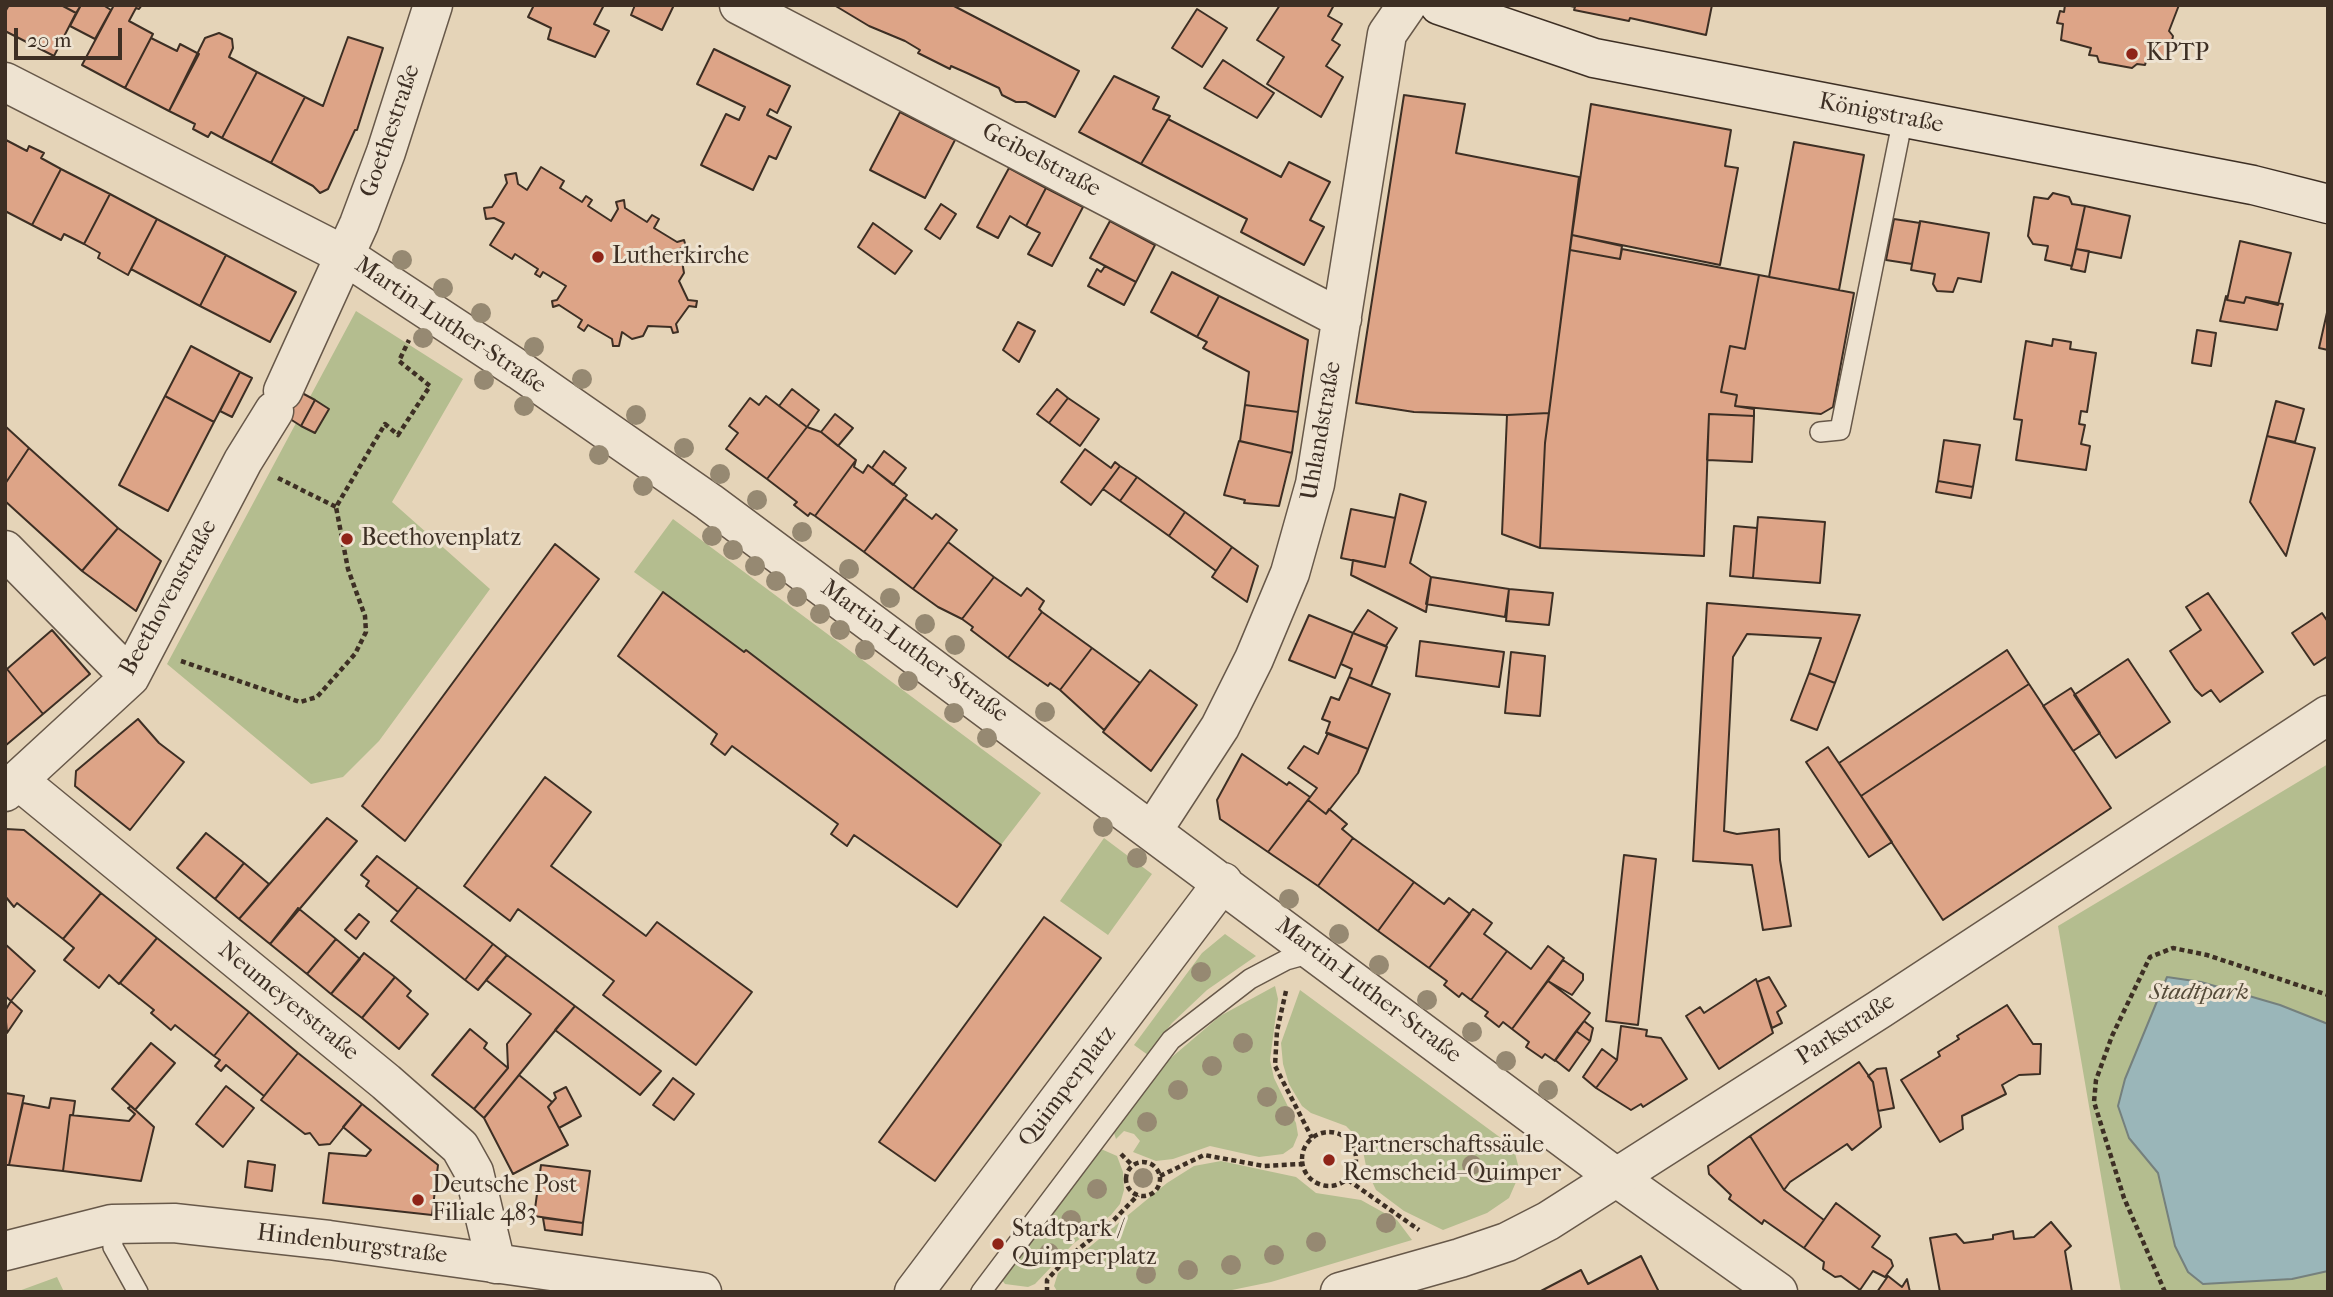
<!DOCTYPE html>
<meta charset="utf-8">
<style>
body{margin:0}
#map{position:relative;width:2333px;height:1297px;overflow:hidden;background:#e5d4b8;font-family:"IM FELL French Canon",serif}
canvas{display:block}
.frame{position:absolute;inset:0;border:7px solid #3d2f24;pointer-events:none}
.scale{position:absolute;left:14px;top:28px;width:108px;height:32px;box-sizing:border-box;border:4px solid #3d2f24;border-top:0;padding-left:9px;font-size:21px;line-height:24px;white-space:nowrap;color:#3d2f24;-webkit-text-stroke:5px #eee3d1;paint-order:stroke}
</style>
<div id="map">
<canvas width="2333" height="1297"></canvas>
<div class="frame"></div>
<div class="scale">20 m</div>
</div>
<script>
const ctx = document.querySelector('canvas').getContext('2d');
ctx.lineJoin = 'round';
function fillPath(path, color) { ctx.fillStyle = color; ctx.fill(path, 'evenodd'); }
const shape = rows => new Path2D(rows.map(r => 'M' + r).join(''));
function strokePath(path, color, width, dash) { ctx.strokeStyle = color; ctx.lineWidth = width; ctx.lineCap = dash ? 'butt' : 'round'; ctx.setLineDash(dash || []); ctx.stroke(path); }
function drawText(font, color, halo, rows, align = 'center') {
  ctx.font = font + ' "IM FELL French Canon",serif'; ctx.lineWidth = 6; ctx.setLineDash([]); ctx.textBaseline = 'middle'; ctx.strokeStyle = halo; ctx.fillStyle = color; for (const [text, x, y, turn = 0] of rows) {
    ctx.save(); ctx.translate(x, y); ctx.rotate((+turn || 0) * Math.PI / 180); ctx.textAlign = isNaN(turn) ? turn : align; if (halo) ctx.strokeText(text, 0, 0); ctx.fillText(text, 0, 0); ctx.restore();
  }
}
const green = shape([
 [356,311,463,379,392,502,490,589,379,741,343,777,311,784,167,664],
 [673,519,1041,793,1001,845,746,650,744,652,634,572],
 [2328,764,2328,1292,2121,1292,2058,926],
 [1104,838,1152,874,1108,935,1060,901],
 [1225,934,1256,956,1207,990,1172,1023,1148,1055,1134,1045,1202,953],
 [1275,986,1278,999,1270,1060,1274,1078,1296,1123,1298,1135,1293,1147,1283,1154,1259,1157,1210,1146,1173,1159,1156,1161,1133,1152,1140,1141,1134,1134,1124,1131,1116,1139,1113,1130,1165,1063,1220,1016],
 [1300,990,1509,1144,1515,1153,1520,1173,1509,1198,1487,1213,1443,1230,1404,1211,1376,1190,1367,1171,1361,1141,1346,1126,1311,1113,1302,1106,1289,1084,1283,1064,1281,1043],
 [1101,1149,1117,1156,1123,1172,1124,1190,1120,1204,1111,1215,1073,1244,1035,1284,1028,1287,1005,1284,1002,1280,1008,1272],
 [1221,1161,1296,1177,1316,1193,1361,1200,1397,1220,1412,1240,1271,1282,1227,1291,1057,1291,1054,1286,1058,1273,1167,1183,1194,1166],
 [57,1277,64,1292,16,1292]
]);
const water = shape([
 [2167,977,2201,982,2280,1005,2328,1024,2328,1271,2292,1279,2203,1284,2188,1272,2175,1246,2158,1173,2129,1138,2118,1106,2125,1079,2167,977]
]);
const building = shape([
 [9,5,61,5,76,13,54,56,5,31,5,12,9,5],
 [61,5,81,5,76,13,61,5],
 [81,5,103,5,111,10,95,39,70,26,81,5],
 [114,5,142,5,139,9,136,8,129,21,153,34,125,88,82,65,114,5],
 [534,5,604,5,594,24,609,31,595,57,548,39,551,28,528,17,534,5],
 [635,5,674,5,662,30,631,15,635,5],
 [834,5,952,5,1079,71,1055,117,1026,102,1016,102,1002,95,999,88,967,73,951,66,950,69,918,53,920,50,905,41,869,26,834,5],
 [1280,5,1334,5,1328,16,1342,24,1332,40,1340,45,1326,66,1343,77,1321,117,1267,84,1284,57,1257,40,1280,5],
 [1566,5,1712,5,1706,35,1630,18,1629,21,1574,10,1575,7,1566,5],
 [2065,5,2179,5,2169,31,2173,36,2169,56,2161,60,2147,58,2145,65,2137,64,2132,68,2099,62,2097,56,2089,55,2091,48,2061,40,2063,24,2057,23,2060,11,2064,12,2065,5],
 [1197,9,1227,28,1202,67,1172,48,1197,9],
 [219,33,232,39,233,48,229,57,257,72,222,138,211,132,208,137,193,129,195,124,169,111,205,38,219,33],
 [348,37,383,48,357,130,355,130,328,189,320,193,313,186,271,163,305,97,323,106,348,37],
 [151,38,177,51,180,44,199,54,169,111,125,88,151,38],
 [714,49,790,86,777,113,770,109,767,115,791,127,776,159,769,156,753,190,701,165,726,114,739,120,745,107,697,84,714,49],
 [1223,60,1274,93,1257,118,1204,88,1223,60],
 [257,72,305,97,271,163,222,138,257,72],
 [1114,76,1159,97,1153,109,1170,116,1141,164,1079,132,1114,76],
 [1404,95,1465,104,1456,153,1579,177,1549,413,1507,415,1414,412,1356,403,1404,95],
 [1591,104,1731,130,1725,166,1738,168,1720,265,1572,235,1591,104],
 [900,112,955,140,925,198,870,170,900,112],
 [1168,119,1281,177,1289,162,1330,182,1310,220,1324,227,1304,265,1241,232,1247,219,1141,164,1168,119],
 [6,140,27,151,29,146,44,153,41,158,61,169,32,225,5,211,6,140],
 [1794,142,1864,155,1839,290,1769,277,1794,142],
 [541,167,564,181,560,188,582,202,586,196,592,200,588,206,611,221,618,209,616,202,624,200,625,208,647,222,652,215,659,219,654,228,677,242,684,240,686,247,676,250,673,256,682,261,684,273,679,281,688,300,697,301,696,307,689,306,676,324,678,332,673,333,671,327,648,326,643,336,632,339,622,332,619,346,613,346,612,339,588,325,584,331,578,327,582,320,559,305,553,307,552,301,557,300,566,286,543,272,540,277,535,274,538,269,515,254,512,259,490,245,504,223,494,218,486,219,484,208,492,207,507,183,505,175,516,173,518,184,527,190,541,167],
 [1009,168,1046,188,1026,226,1010,216,998,238,977,227,1009,168],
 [61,169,110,194,84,244,64,234,61,240,32,225,61,169],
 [1046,188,1083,207,1052,266,1028,254,1040,233,1026,226,1046,188],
 [2053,193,2069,197,2072,204,2085,206,2072,266,2045,260,2048,246,2033,244,2028,236,2034,197,2048,199,2053,193],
 [110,194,157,219,128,275,98,258,100,253,84,244,110,194],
 [941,204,956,214,940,239,925,229,941,204],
 [2085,206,2130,216,2121,258,2076,249,2085,206],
 [157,219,226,255,200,306,131,269,157,219],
 [1894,219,1920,223,1912,264,1886,260,1894,219],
 [1110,221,1155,245,1136,282,1090,258,1110,221],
 [1920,221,1989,233,1981,282,1958,278,1953,292,1937,291,1933,284,1935,274,1911,270,1920,221],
 [873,223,912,251,895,274,858,247,873,223],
 [1572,235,1622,246,1620,259,1570,250,1572,235],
 [2240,241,2291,253,2278,305,2246,297,2244,303,2227,300,2240,241],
 [1622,249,1759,275,1745,349,1730,346,1721,392,1737,395,1735,406,1754,409,1754,416,1709,414,1704,556,1540,548,1545,443,1570,250,1620,259,1622,249],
 [2076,249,2089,251,2085,272,2071,269,2076,249],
 [226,255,296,292,270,342,200,306,226,255],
 [1105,266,1136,282,1124,305,1088,286,1097,269,1101,272,1105,266],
 [1172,272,1219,296,1197,337,1151,312,1172,272],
 [1759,275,1854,293,1833,407,1821,414,1735,406,1737,395,1721,392,1730,346,1745,349,1759,275],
 [1219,296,1308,340,1298,412,1245,405,1249,372,1203,348,1207,342,1197,337,1219,296],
 [2226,296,2227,300,2244,303,2246,297,2283,304,2277,330,2220,321,2226,296],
 [2328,308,2328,350,2319,348,2328,308],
 [1018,322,1035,331,1019,362,1003,350,1018,322],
 [2197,330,2216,333,2211,366,2192,363,2197,330],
 [2053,339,2071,342,2070,349,2096,353,2087,412,2081,411,2079,424,2085,425,2081,444,2090,446,2086,470,2016,460,2022,420,2014,419,2026,341,2052,346,2053,339],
 [191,346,240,372,214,422,165,396,191,346],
 [240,372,252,378,232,417,220,411,240,372],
 [792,389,819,410,807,427,779,406,792,389],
 [1057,389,1068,398,1049,423,1037,414,1057,389],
 [302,393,315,400,301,426,287,417,302,393],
 [165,396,214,422,168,511,119,485,165,396],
 [766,396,807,427,767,479,726,449,738,433,729,426,750,398,759,405,766,396],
 [1068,398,1099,419,1080,446,1049,423,1068,398],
 [315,400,329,409,315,433,301,426,315,400],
 [2276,401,2304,409,2295,442,2267,436,2276,401],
 [1245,405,1298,412,1292,453,1240,441,1245,405],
 [1549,413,1545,443,1540,548,1502,534,1507,415,1549,413],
 [835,414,853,428,838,446,821,432,835,414],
 [1709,414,1754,416,1752,462,1707,460,1709,414],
 [5,426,29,448,5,484,5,426],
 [807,427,821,432,856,460,815,516,810,513,808,516,794,505,797,502,767,479,807,427],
 [2267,436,2315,448,2286,556,2250,502,2267,436],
 [1944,440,1980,445,1973,487,1938,481,1944,440],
 [1239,441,1292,453,1279,506,1244,503,1245,500,1224,495,1239,441],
 [29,448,118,528,82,571,5,501,5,484,29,448],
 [1085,449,1111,468,1115,462,1120,466,1091,505,1061,482,1085,449],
 [884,451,906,468,893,485,872,468,884,451],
 [856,460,854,467,863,473,868,465,907,495,864,552,815,516,856,460],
 [1120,466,1137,477,1120,501,1103,489,1120,466],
 [1137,477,1185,512,1169,536,1120,501,1137,477],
 [1938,481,1973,487,1971,498,1936,492,1938,481],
 [1400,494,1426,502,1410,563,1431,577,1426,612,1351,575,1353,560,1385,567,1400,494],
 [904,498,932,519,936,514,957,530,913,589,864,552,904,498],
 [1351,509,1395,518,1385,567,1341,558,1351,509],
 [1185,512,1232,547,1216,571,1169,536,1185,512],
 [1758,517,1825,522,1820,583,1753,578,1758,517],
 [1734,526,1757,528,1753,578,1730,576,1734,526],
 [118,528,161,561,136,611,82,571,118,528],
 [948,542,994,577,962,619,938,607,913,589,948,542],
 [555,544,599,579,405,841,362,806,555,544],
 [1232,547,1258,566,1247,602,1212,577,1232,547],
 [994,577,1021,596,1027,588,1044,601,1039,609,1042,612,1008,658,971,630,973,627,962,619,994,577],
 [1431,577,1509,589,1505,617,1426,604,1431,577],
 [1509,589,1553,593,1549,625,1506,621,1509,589],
 [663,592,744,652,746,650,1001,845,957,907,854,835,847,846,831,834,838,824,732,746,725,755,711,744,717,734,618,656,663,592],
 [2208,593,2263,672,2220,702,2211,690,2202,696,2195,689,2170,651,2201,630,2186,607,2208,593],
 [1707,603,1860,615,1835,683,1809,673,1821,638,1747,634,1733,657,1724,831,1737,834,1779,829,1780,860,1791,926,1763,930,1752,865,1693,861,1707,603],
 [1368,610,1397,628,1386,646,1353,633,1368,610],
 [1042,612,1092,648,1060,690,1050,683,1048,686,1008,658,1042,612],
 [2322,613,2328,622,2328,656,2314,665,2292,633,2322,613],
 [1309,615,1353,633,1335,678,1289,660,1309,615],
 [52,630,90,674,43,714,7,669,52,630],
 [1353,633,1387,647,1371,686,1349,677,1352,669,1341,664,1353,633],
 [1420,641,1504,652,1499,687,1416,676,1420,641],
 [1092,648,1140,683,1104,730,1060,690,1092,648],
 [2007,650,2029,684,1861,796,1839,763,2007,650],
 [1511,652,1545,656,1540,716,1505,713,1511,652],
 [2128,659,2170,722,2116,758,2074,695,2128,659],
 [7,669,43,714,5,746,5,670,7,669],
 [1150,670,1197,705,1151,771,1103,732,1150,670],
 [1809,673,1835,683,1817,730,1791,720,1809,673],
 [1349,677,1390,694,1368,749,1326,733,1330,722,1322,719,1331,697,1339,700,1349,677],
 [2029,684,2111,808,1943,920,1861,796,2029,684],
 [2071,688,2100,733,2073,751,2043,706,2071,688],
 [138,719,159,743,184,762,130,830,75,786,76,771,138,719],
 [1328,733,1368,749,1358,773,1326,814,1308,800,1317,788,1288,768,1304,746,1318,754,1328,733],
 [1828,747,1892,842,1869,857,1806,762,1828,747],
 [1242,754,1287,785,1289,782,1310,797,1268,852,1220,819,1217,800,1242,754],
 [545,777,591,812,551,866,646,936,657,922,752,992,696,1065,603,995,614,981,518,909,510,921,464,886,545,777],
 [1308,800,1326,814,1329,809,1347,824,1342,829,1353,838,1318,886,1268,852,1308,800],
 [327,818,357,841,270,944,239,919,327,818],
 [6,829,24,830,101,893,63,939,17,903,14,907,5,896,6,829],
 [206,833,244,863,215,899,177,868,206,833],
 [1353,838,1414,882,1378,931,1318,886,1353,838],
 [1624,855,1656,859,1638,1025,1606,1021,1624,855],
 [377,856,418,887,398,912,366,886,369,881,361,875,377,856],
 [244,863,269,884,239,919,215,899,244,863],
 [1414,882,1444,904,1449,898,1470,914,1429,968,1378,931,1414,882],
 [418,887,493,944,465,980,391,921,418,887],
 [101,893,157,938,119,984,109,975,99,988,64,960,74,948,63,939,101,893],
 [298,908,336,939,307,974,270,944,298,908],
 [1473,909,1492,923,1484,934,1507,951,1471,1000,1462,993,1459,997,1444,985,1447,981,1429,968,1473,909],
 [359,914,369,922,356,939,345,930,359,914],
 [1044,917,1101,958,935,1181,879,1142,1044,917],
 [157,938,249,1012,214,1056,175,1025,171,1030,151,1013,154,1010,120,983,157,938],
 [336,939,360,959,331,994,307,974,336,939],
 [5,944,35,971,11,1001,5,996,5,944],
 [493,944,507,955,478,990,465,980,493,944],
 [1548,946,1564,958,1512,1029,1503,1022,1499,1027,1485,1016,1488,1012,1471,1000,1507,951,1531,969,1548,946],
 [364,953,395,977,362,1018,331,994,364,953],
 [507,955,575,1006,484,1118,474,1109,508,1068,507,1044,531,1014,486,980,507,955],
 [1563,960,1583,974,1583,980,1572,995,1548,981,1563,960],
 [395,977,411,991,407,996,428,1014,399,1049,362,1018,395,977],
 [1769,977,1786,1006,1777,1012,1782,1023,1772,1028,1757,982,1769,977],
 [1756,979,1773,1033,1719,1069,1686,1016,1700,1007,1704,1013,1756,979],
 [1548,981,1590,1013,1555,1061,1545,1054,1542,1058,1526,1047,1529,1042,1512,1029,1548,981],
 [11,1001,22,1011,7,1033,5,1011,11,1001],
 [2007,1005,2033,1044,2041,1044,2040,1074,2019,1075,2002,1085,2006,1094,1962,1116,1963,1129,1940,1142,1901,1080,1940,1056,1938,1052,1959,1039,1957,1036,2007,1005],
 [575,1006,661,1071,640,1095,555,1030,575,1006],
 [249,1012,298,1053,264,1096,226,1065,221,1071,215,1066,220,1060,214,1056,249,1012],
 [1584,1021,1593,1028,1590,1041,1576,1031,1584,1021],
 [1621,1026,1647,1030,1646,1036,1661,1038,1687,1079,1643,1107,1641,1104,1631,1110,1596,1088,1617,1060,1621,1026],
 [470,1029,487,1043,484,1048,508,1068,474,1109,432,1075,470,1029],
 [1576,1031,1590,1041,1569,1071,1555,1060,1576,1031],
 [151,1043,175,1063,135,1110,112,1089,151,1043],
 [1602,1049,1617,1060,1596,1088,1583,1077,1602,1049],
 [298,1053,362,1104,330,1144,319,1145,310,1133,305,1134,261,1100,298,1053],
 [1859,1062,1873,1082,1881,1127,1852,1150,1847,1144,1790,1182,1784,1190,1750,1136,1859,1062],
 [1886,1068,1894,1108,1878,1111,1873,1082,1868,1076,1877,1069,1886,1068],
 [519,1075,552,1102,548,1107,568,1145,513,1174,484,1118,519,1075],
 [673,1078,694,1094,674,1120,653,1105,673,1078],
 [226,1086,254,1108,223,1147,196,1124,226,1086],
 [566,1087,581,1116,559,1128,548,1107,556,1098,554,1093,566,1087],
 [5,1093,24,1096,9,1165,5,1165,5,1093],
 [51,1098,75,1101,73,1115,70,1115,63,1171,9,1165,23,1103,49,1108,51,1098],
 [362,1104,438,1165,432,1215,323,1203,329,1153,366,1156,371,1150,343,1127,362,1104],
 [131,1106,154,1127,141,1181,63,1171,70,1115,129,1121,135,1114,128,1108,131,1106],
 [1750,1136,1784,1190,1824,1220,1804,1248,1764,1220,1762,1224,1729,1199,1731,1195,1709,1174,1708,1166,1750,1136],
 [248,1161,275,1165,272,1191,245,1187,248,1161],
 [541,1165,590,1171,583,1223,534,1216,541,1165],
 [1836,1203,1880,1236,1872,1247,1891,1260,1893,1266,1885,1277,1873,1271,1860,1290,1841,1276,1835,1277,1823,1269,1824,1262,1804,1248,1836,1203],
 [543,1218,583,1223,582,1235,545,1230,543,1218],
 [2051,1222,2071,1246,2065,1251,2072,1292,1940,1292,1930,1238,1956,1234,1964,1243,1993,1239,1993,1235,2013,1231,2014,1239,2034,1237,2051,1222],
 [1641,1256,1659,1292,1539,1292,1581,1270,1588,1284,1641,1256],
 [1888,1276,1902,1287,1907,1279,1910,1292,1877,1292,1888,1276]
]);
const path = shape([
 [278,478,336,507],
 [181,661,300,702,317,697,355,654,366,632,365,616,348,569,336,507,385,424,398,435,430,386,399,361,409,340],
 [1286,991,1277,1031,1275,1066,1312,1138],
 '1302 1159a27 27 0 1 1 54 0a27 27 0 1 1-54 0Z',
 [1121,1154,1133,1166],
 '1126 1179a17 17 0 1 1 34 0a17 17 0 1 1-34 0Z',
 [1160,1176,1204,1155,1264,1166,1302,1164],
 [1348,1180,1419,1230],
 [1047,1292,1047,1280,1067,1258,1110,1224,1138,1195],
 [2165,1292,2124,1198,2094,1102,2096,1080,2112,1036,2150,957,2173,948,2207,955,2328,995]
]);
const service = shape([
 [1820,432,1840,430,1903,118],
 [112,1224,113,1247,138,1292],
 [981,1292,1171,1040,1250,979,1286,960,1315,952]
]);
const minor = shape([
 [739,5,1342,319],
 [5,82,344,255,519,370,709,502,1616,1177,1778,1292],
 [283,391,359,224,386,152,433,5],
 [5,550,130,677],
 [19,781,386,1082,460,1147,474,1172,496,1264],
 [5,792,130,677,243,461,274,411],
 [1153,830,1220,727,1254,659,1290,573,1315,484,1387,34,1407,5],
 [914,1292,1223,882]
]);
const tertiary = shape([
 [5,1251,112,1224,174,1223,329,1240,702,1292],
 [1340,1292,1460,1258,1507,1242,1548,1221,1880,1009,2328,715]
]);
const secondary = shape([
 [1439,5,1594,58,2253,185,2328,204]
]);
const trees = [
 [402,260],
 [443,288],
 [481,313],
 [423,338],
 [534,347],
 [582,379],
 [484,380],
 [524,406],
 [636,415],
 [684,448],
 [599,455],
 [720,474],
 [643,486],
 [757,500],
 [802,532],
 [712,536],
 [733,550],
 [755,566],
 [849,569],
 [776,581],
 [797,597],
 [890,598],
 [820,614],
 [925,624],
 [840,630],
 [955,645],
 [865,650],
 [908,681],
 [1045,712],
 [954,713],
 [987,738],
 [1103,827],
 [1137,858],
 [1289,899],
 [1339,934],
 [1379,965],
 [1201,972],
 [1427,1000],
 [1472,1032],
 [1243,1043],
 [1506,1061],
 [1212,1066],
 [1178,1090],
 [1548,1090],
 [1267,1097],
 [1285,1116],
 [1147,1122],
 [1472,1165],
 [1143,1178],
 [1097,1189],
 [1071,1220],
 [1386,1223],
 [1316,1242],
 [1049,1253],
 [1274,1255],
 [1231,1265],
 [1188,1270],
 [1146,1274]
];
const markers = [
 [2132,54,7,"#8f2418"],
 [598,257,7,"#8f2418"],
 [347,539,7,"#8f2418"],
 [1329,1160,7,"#8f2418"],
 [418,1200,7,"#8f2418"],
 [998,1244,7,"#8f2418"]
];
const poiNames = [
 ["KPTP",2146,54],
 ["Lutherkirche",612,257],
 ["Beethovenplatz",361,539],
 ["Partnerschaftssäule",1343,1146],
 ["Remscheid–Quimper",1343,1174],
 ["Deutsche Post",432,1186],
 ["Filiale 483",432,1214],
 ["Stadtpark /",1012,1230],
 ["Quimperplatz",1012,1258]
];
const streetNames = [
 ["Königstraße",1881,114,11],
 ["Goethestraße",391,131,-71],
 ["Geibelstraße",1041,161,28],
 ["Martin-Luther-Straße",450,326,34],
 ["Uhlandstraße",1322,431,-80],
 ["Beethovenstraße",169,598,-61],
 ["Martin-Luther-Straße",914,652,36],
 ["Martin-Luther-Straße",1368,991,37],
 ["Neumeyerstraße",288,1002,39],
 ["Parkstraße",1846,1030,-33],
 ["Quimperplatz",1068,1087,-53],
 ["Hindenburgstraße",352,1245,7]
];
const parkNames = [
 ["Stadtpark",2199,993]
];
fillPath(green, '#b4bd8f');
fillPath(water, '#9ab6b9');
strokePath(water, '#75807d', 2);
fillPath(building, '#dda487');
strokePath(building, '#3d2f24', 2);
strokePath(service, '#675849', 22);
strokePath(minor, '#675849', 41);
strokePath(tertiary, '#675849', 41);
strokePath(secondary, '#3d2f24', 41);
strokePath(path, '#3d2f24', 4.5, [5, 3.5]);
strokePath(service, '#eee3d1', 19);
strokePath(minor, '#eee3d1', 38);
strokePath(tertiary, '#eee3d1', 38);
strokePath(secondary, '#eee3d1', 38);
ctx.fillStyle = '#968972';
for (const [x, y] of trees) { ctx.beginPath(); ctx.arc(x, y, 10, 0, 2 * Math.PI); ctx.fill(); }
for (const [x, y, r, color] of markers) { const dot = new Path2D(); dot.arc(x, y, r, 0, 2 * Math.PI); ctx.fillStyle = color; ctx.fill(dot); strokePath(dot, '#eee3d1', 2.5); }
drawText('24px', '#3d2f24', '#eee3d1', poiNames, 'left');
drawText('24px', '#3d2f24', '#eee3d1', streetNames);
drawText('italic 24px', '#554b39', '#eee3d1', parkNames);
</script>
